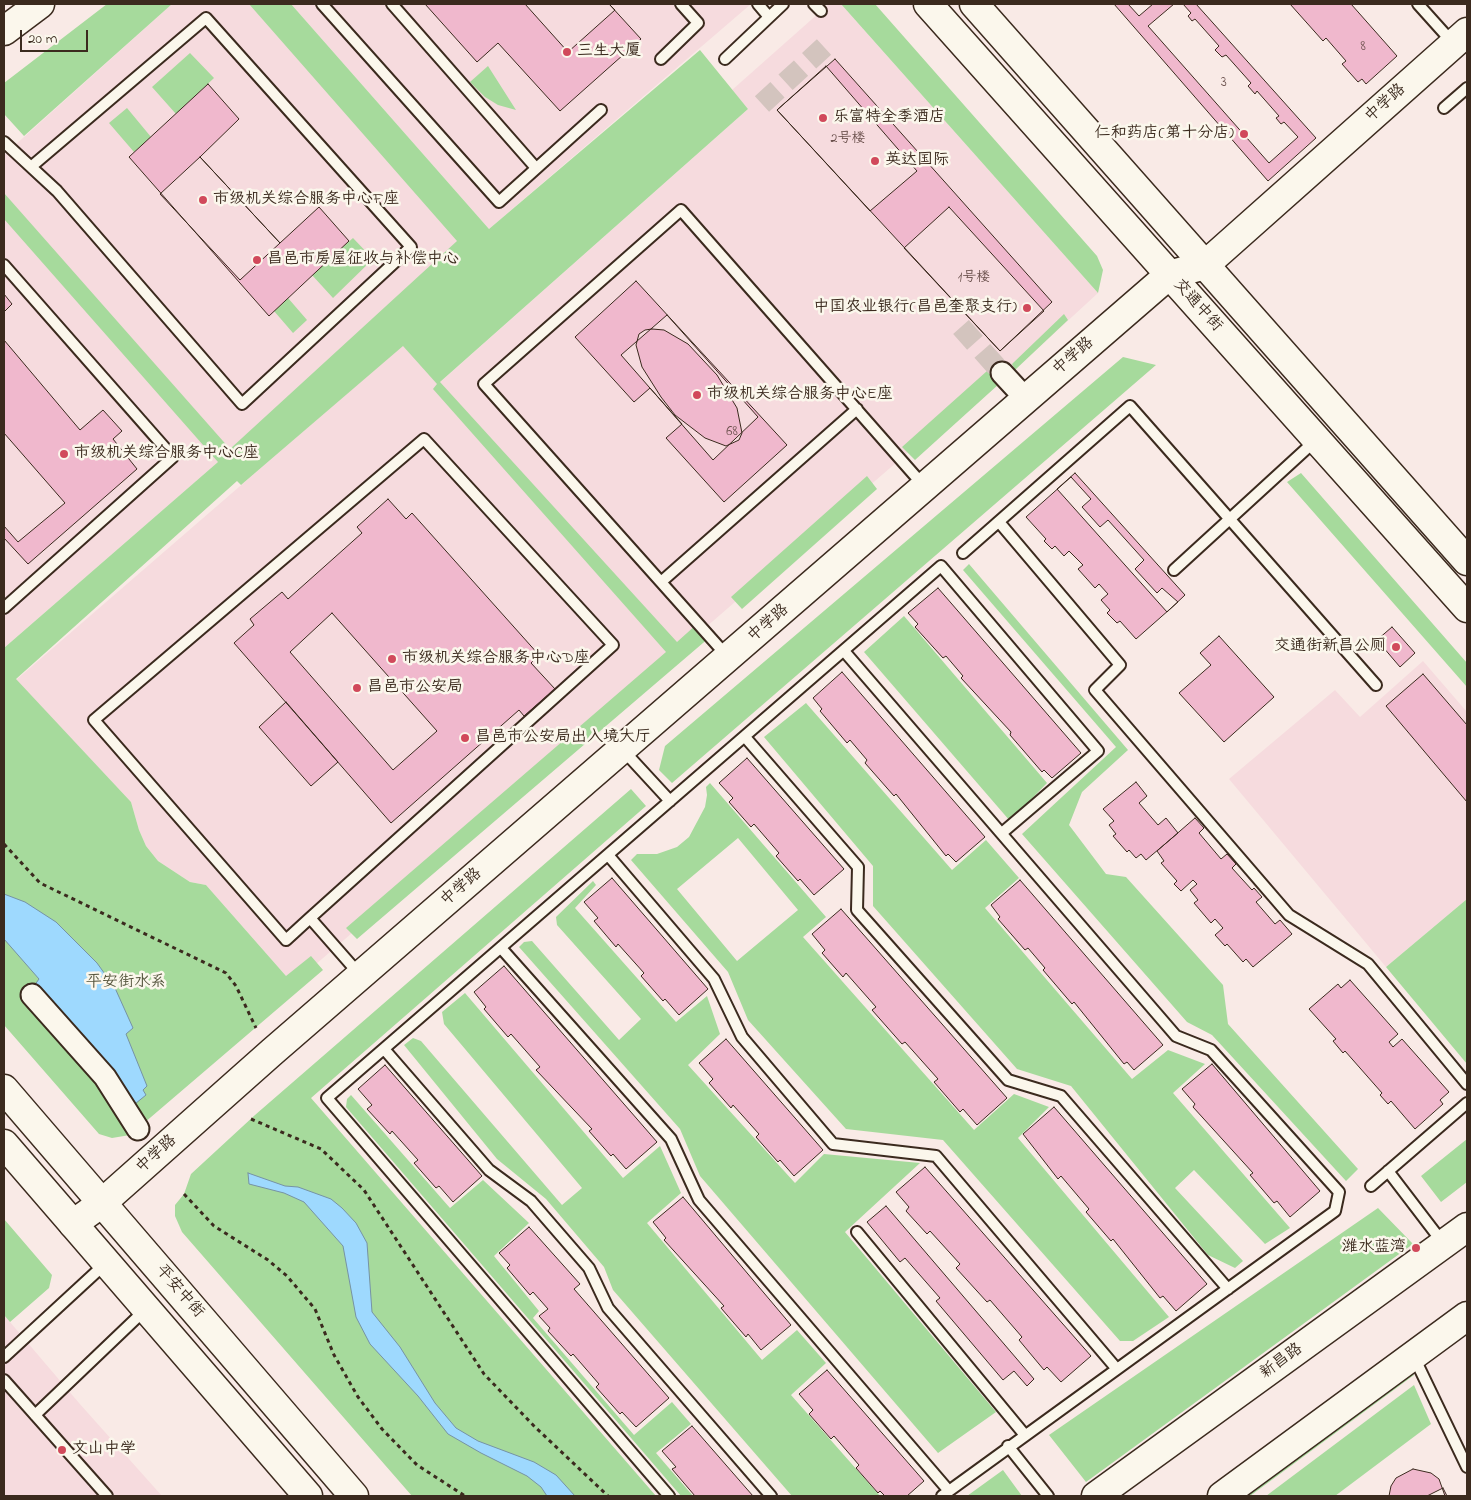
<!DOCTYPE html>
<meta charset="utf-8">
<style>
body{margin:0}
#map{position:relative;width:1471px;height:1500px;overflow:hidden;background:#f9eae6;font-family:"Indie Flower",sans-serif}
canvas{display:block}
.frame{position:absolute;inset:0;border:5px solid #3b2a1e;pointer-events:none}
.scale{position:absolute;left:20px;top:30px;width:68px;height:22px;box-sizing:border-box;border:2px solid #3b2a1e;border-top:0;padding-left:6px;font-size:15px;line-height:18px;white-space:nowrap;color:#3b2a1e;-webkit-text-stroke:4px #fbf7ec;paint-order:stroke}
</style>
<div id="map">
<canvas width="1471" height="1500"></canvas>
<div class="frame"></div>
<div class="scale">20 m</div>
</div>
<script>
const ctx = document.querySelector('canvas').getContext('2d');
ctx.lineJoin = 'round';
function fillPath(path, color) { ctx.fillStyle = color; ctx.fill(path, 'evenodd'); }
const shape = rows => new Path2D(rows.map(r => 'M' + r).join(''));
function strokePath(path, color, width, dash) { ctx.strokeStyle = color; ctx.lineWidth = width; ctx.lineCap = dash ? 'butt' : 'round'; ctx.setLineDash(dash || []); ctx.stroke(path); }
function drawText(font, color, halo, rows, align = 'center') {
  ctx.font = font + ' "Indie Flower","LXGW WenKai TC",sans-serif'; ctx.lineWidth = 5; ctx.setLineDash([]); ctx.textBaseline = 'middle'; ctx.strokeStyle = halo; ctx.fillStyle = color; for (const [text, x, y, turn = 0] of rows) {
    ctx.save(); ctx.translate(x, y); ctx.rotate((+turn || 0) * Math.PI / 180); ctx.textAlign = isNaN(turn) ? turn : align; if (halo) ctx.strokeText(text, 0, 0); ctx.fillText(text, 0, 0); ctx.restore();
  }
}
const built = shape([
 [172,4,275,4,491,246,225,456,4,648,4,155],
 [291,4,751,4,489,229],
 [829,4,841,4,1098,293,999,384,993,379,293,984,206,885,190,882,158,861,146,846,139,830,131,802,16,680,403,345,438,384,748,109,732,90],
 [1423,661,1467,712,1467,899,1386,967,1229,779,1335,690,1360,717],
 [4,1315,79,1403,162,1496,4,1496]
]);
const green = shape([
 [107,4,172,4,24,136,4,114,4,83],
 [249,4,291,4,489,229,700,50,748,109,440,382,677,642,697,624,710,637,357,939,346,928,666,652,433,389,437,384,403,346,241,485,237,481,16,679,131,802,139,830,146,846,158,861,190,882,206,885,286,976,311,956,323,970,130,1135,112,1138,99,1134,4,1025,4,648,218,462,4,219,4,193,230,449,457,241],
 [841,4,875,4,1097,256,1103,270,1098,293],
 [190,53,214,78,176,114,152,87],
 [488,66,516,110,498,105,485,97,470,82],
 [127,108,151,137,134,152,109,123],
 [353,238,373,259,333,298,312,275],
 [288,298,307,320,293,333,274,311],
 [1064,314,1068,320,1015,370,1012,364],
 [1123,357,1156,365,672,783,659,770,665,746],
 [987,371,999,384,915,460,902,447],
 [1301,473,1467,663,1467,687,1287,482],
 [867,476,877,489,742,609,731,597],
 [969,564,1128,750,1082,792,1069,825,1106,874,1126,877,1223,985,1228,1024,1358,1169,1346,1181,1212,1035,1187,1022,1022,834,1116,747,963,570],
 [904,616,1047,783,1010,821,864,652],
 [806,703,952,870,986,840,1019,878,985,908,1132,1079,1168,1050,1205,1064,1173,1093,1290,1228,1265,1244,1194,1170,1175,1188,1243,1261,1235,1268,1208,1255,1071,1086,1017,1069,873,906,873,866,764,737],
 [710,783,826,917,803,937,974,1130,1014,1094,1049,1107,1018,1138,1169,1317,1133,1341,1120,1341,943,1140,846,1129,748,1020,728,972,631,860,637,854,657,854,677,847,689,837,705,807,707,795,706,787],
 [738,838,798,910,737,961,677,889],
 [631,789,646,806,311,1098,656,1496,412,1496,182,1232,175,1216,175,1205,184,1194,191,1174,255,1115],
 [593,881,596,885,575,908,676,1022,707,996,720,1034,688,1065,795,1183,824,1154,920,1163,845,1232,996,1412,938,1453,700,1176,680,1129,519,947,524,942,532,941,619,1040,641,1019,557,925,556,917],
 [1467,899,1467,1064,1386,967],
 [465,993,623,1178,660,1146,681,1193,647,1223,762,1360,797,1330,826,1363,791,1395,880,1496,792,1496,613,1290,604,1267,546,1199,497,1159,404,1045,413,1038,421,1041,562,1205,582,1188,444,1024,442,1012],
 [351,1095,450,1208,483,1180,529,1223,494,1256,539,1311,533,1318,634,1435,672,1402,691,1424,656,1453,693,1496,681,1496,346,1107,347,1099],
 [1467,1139,1467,1182,1441,1202,1421,1176],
 [1378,1208,1413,1244,1086,1482,1049,1435],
 [4,1219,52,1275,49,1288,10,1322,4,1315],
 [1410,1370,1414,1375,1250,1496,1240,1496],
 [1414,1385,1431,1424,1335,1496,1266,1496],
 [1003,1470,1022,1496,967,1496]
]);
const water = shape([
 [4,894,25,902,56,922,97,963,115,988,133,1028,126,1034,147,1086,143,1090,146,1095,130,1108,34,986,39,979,4,939,4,894],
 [248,1173,285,1186,298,1187,331,1199,342,1208,356,1223,367,1243,372,1312,400,1347,435,1403,456,1428,478,1441,534,1462,556,1475,575,1496,547,1496,541,1487,527,1476,481,1453,448,1434,418,1396,370,1344,356,1317,343,1246,304,1202,284,1193,249,1184,248,1173]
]);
const building = shape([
 [425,4,609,4,641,39,560,111,498,43,477,62,425,4],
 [525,4,609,4,615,10,568,52,525,4],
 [1114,4,1196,4,1316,138,1268,181,1114,4],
 [1128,4,1153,4,1139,16,1128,4],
 [1174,4,1183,4,1191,13,1188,16,1192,21,1195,19,1219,46,1215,50,1222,57,1226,55,1251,83,1248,86,1255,94,1257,91,1279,116,1276,118,1281,124,1284,122,1298,137,1269,163,1148,26,1174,4],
 [1290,4,1351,4,1397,56,1366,84,1362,79,1358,82,1342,64,1346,61,1326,38,1323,41,1290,4],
 [835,59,1052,302,1000,351,777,110,835,59],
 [826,66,917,171,870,211,777,110,826,66],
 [208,84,239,119,200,157,280,243,319,207,349,241,269,316,129,157,208,84],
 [200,157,280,243,240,280,160,194,200,157],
 [949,207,1044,311,1000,351,904,248,949,207],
 [636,281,787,445,724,502,666,438,682,424,650,388,634,402,575,337,636,281],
 [4,294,12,304,4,312,4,294],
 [667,315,758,417,713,460,621,355,667,315],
 [652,329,664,330,688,344,717,375,737,408,742,433,739,440,726,446,705,438,675,415,661,397,642,367,636,345,639,334,645,330,652,329],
 [4,340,80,430,103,410,122,431,113,439,137,469,28,564,4,538,4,340],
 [4,433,65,503,18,542,4,526,4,433],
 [1075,473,1185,595,1167,612,1057,489,1075,473],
 [1071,477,1091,499,1082,507,1100,527,1108,520,1144,560,1135,569,1157,593,1162,588,1178,602,1136,639,1120,621,1117,623,1107,613,1110,610,1101,600,1108,594,1099,584,1095,588,1078,569,1083,565,1069,551,1064,556,1055,546,1052,549,1044,541,1046,539,1026,517,1071,477],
 [388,499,406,519,412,513,539,655,531,663,555,689,524,716,519,710,391,823,234,643,254,625,250,619,282,592,288,599,362,533,357,527,388,499],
 [938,588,1081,753,1052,778,1044,770,1042,772,1010,735,1011,732,961,678,963,676,946,656,943,658,915,627,918,624,908,613,938,588],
 [332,613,437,731,393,770,290,652,332,613],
 [1392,627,1415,653,1400,667,1377,640,1392,627],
 [1219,636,1274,697,1224,742,1179,693,1211,665,1200,653,1219,636],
 [842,672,985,837,956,862,948,854,946,856,896,794,894,796,865,763,867,760,850,740,847,743,820,711,822,709,813,698,842,672],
 [1423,674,1467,725,1467,802,1386,706,1423,674],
 [286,702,338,762,311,786,259,727,286,702],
 [747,758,844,869,814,895,800,879,798,881,776,856,779,853,754,824,751,827,729,802,733,798,719,783,747,758],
 [1136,782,1147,796,1139,803,1158,825,1166,818,1178,833,1146,860,1141,854,1136,858,1129,850,1127,852,1113,836,1116,834,1109,825,1114,821,1103,809,1136,782],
 [1195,818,1204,828,1199,833,1221,859,1227,854,1236,864,1232,868,1252,890,1254,888,1262,897,1256,902,1275,924,1280,920,1292,934,1253,967,1246,959,1243,962,1227,944,1225,946,1215,935,1223,928,1215,919,1211,923,1194,903,1198,900,1190,890,1197,884,1193,880,1181,891,1174,884,1177,881,1161,863,1164,861,1157,851,1195,818],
 [612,878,708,989,679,1015,665,999,663,1001,641,976,644,973,618,944,616,947,594,921,598,918,584,902,612,878],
 [1020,880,1163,1045,1134,1070,1127,1062,1124,1064,1074,1002,1072,1004,1043,970,1045,968,1028,948,1025,950,998,919,1000,917,991,905,1020,880],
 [841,909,1007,1098,977,1125,963,1109,960,1112,934,1082,938,1079,905,1042,902,1044,872,1010,876,1007,846,973,843,977,822,953,825,950,812,934,841,909],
 [504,966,657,1142,626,1169,613,1154,611,1156,589,1131,592,1129,536,1070,540,1067,511,1034,508,1037,484,1009,486,1007,474,992,504,966],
 [1350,980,1398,1034,1389,1042,1393,1047,1402,1039,1449,1092,1440,1100,1443,1104,1415,1129,1391,1101,1388,1104,1380,1095,1382,1093,1345,1051,1343,1053,1333,1041,1336,1039,1309,1009,1338,984,1341,988,1350,980],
 [726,1039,823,1150,794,1176,780,1160,778,1162,756,1137,759,1134,733,1105,731,1108,709,1083,713,1079,699,1063,726,1039],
 [1212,1064,1320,1191,1290,1217,1277,1201,1274,1203,1250,1175,1253,1173,1193,1107,1195,1104,1182,1089,1212,1064],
 [385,1065,482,1176,453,1202,439,1186,436,1188,414,1163,418,1160,392,1131,390,1134,367,1109,372,1105,358,1089,385,1065],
 [1054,1107,1207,1284,1176,1311,1163,1296,1160,1298,1113,1239,1111,1241,1086,1212,1089,1209,1061,1176,1058,1179,1023,1134,1054,1107],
 [925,1167,1091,1356,1061,1382,1047,1367,1044,1370,1019,1340,1022,1337,990,1300,987,1302,956,1268,960,1264,930,1231,927,1234,906,1211,909,1207,896,1192,925,1167],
 [683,1197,791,1325,761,1350,748,1334,746,1337,721,1308,724,1306,664,1240,666,1238,653,1222,683,1197],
 [886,1206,1034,1379,1027,1386,1014,1371,1003,1380,936,1301,940,1298,905,1258,900,1262,867,1222,886,1206],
 [529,1227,580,1284,574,1289,669,1398,636,1427,622,1412,620,1414,596,1387,599,1384,573,1354,571,1356,548,1331,550,1328,539,1316,548,1309,533,1292,530,1295,507,1268,510,1265,499,1253,529,1227],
 [827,1370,924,1481,907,1496,885,1496,880,1491,878,1493,856,1468,859,1465,834,1436,831,1439,809,1414,813,1410,799,1394,827,1370],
 [692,1426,753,1496,695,1496,672,1469,676,1467,662,1451,692,1426],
 [1413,1469,1431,1473,1439,1479,1445,1496,1389,1496,1391,1486,1396,1478,1413,1469],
 [1443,1488,1447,1496,1427,1496,1443,1488]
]);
const streetTunnel = shape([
 [762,104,824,47],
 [961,327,1002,373]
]);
const path = shape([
 [4,844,40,883,226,973,236,986,256,1028],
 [251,1119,321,1149,364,1190,484,1374,535,1427,608,1496],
 [184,1194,214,1226,268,1260,287,1276,315,1309,334,1355,358,1397,382,1429,417,1465,465,1496]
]);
const lane = shape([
 [322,4,499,202,601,110],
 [392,4,536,168],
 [758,4,769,17],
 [814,4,821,11],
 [1418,4,1453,43],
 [661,59,698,23,681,4],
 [725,59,783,4],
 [1444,108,1467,88],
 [4,142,57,191,242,404,411,247,206,18,32,166],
 [4,265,173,457,4,608],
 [999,522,1120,665,1095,690,1289,915,1368,964,1467,1084],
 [963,553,1130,406,1376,685],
 [1174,570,1316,440],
 [661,582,857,409],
 [844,651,1176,1036,1211,1050,1339,1192,1335,1211,942,1496],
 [727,656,484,384,681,210,924,486],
 [745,737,858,867,857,910,1008,1080,1061,1096,1228,1289],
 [623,750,670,801],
 [608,855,714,979,742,1037,833,1144,936,1156,1116,1368],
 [310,918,286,940,94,720,424,439,613,645,310,918,360,975],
 [501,948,671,1139,699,1200,949,1491],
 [384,1049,489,1170,531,1201,589,1268,608,1308,771,1496],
 [1388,1171,1443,1243],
 [1371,1186,1467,1103],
 [857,1232,1024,1434],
 [4,1357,106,1263],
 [1414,1357,1467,1467],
 [4,1380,107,1496],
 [35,1415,146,1309],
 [1008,1446,1048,1496],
 [669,1496,327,1098,941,566,1098,751,1003,832]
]);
const street = shape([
 [1002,373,1026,399],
 [32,995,105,1077,138,1129]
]);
const secondary = shape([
 [4,31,40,4],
 [73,1224,102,1203,272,1052,1169,275,1205,265,1467,32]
]);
const primary = shape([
 [928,4,1467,608],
 [974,4,1467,561],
 [4,1089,354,1496],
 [4,1144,308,1496],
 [1096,1496,1467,1227],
 [1222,1496,1467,1316]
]);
const markers = [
 [567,52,5,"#d1495b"],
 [823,118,5,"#d1495b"],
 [1244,134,5,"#d1495b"],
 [875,161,5,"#d1495b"],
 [203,200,5,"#d1495b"],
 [257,260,5,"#d1495b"],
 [1027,308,5,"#d1495b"],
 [697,395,5,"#d1495b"],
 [64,454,5,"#d1495b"],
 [1396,647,5,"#d1495b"],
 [392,659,5,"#d1495b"],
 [357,688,5,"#d1495b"],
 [465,738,5,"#d1495b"],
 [1416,1248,5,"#d1495b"],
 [62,1450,5,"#d1495b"]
];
const numberNames = [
 ["8",1363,48],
 ["3",1224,84],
 ["2号楼",848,140],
 ["1号楼",974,279],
 ["68",732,433]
];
const poiNames = [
 ["三生大厦",577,52],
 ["乐富特全季酒店",833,118],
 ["仁和药店(第十分店)",1234,134,"right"],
 ["英达国际",885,161],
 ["市级机关综合服务中心F座",213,200],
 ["昌邑市房屋征收与补偿中心",267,260],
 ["中国农业银行(昌邑奎聚支行)",1017,308,"right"],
 ["市级机关综合服务中心E座",707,395],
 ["市级机关综合服务中心C座",74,454],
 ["交通街新昌公厕",1386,647,"right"],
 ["市级机关综合服务中心D座",402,659],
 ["昌邑市公安局",367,688],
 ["昌邑市公安局出入境大厅",475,738],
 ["潍水蓝湾",1406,1248,"right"],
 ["文山中学",72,1450]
];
const streetNames = [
 ["中学路",1386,104,-42],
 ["交通中街",1197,306,48],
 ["中学路",1074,357,-41],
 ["中学路",769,624,-41],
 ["中学路",462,888,-41],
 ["中学路",157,1155,-42],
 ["平安中街",179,1292,49],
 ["新昌路",1282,1362,-36]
];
const parkNames = [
 ["平安街水系",126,983]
];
fillPath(built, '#f6dbde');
fillPath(green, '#a6da9c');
fillPath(water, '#9ed9fe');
strokePath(water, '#7693a4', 1);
fillPath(building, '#f0b8cd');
strokePath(building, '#3b2a1e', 1);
strokePath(streetTunnel, '#d3c4be', 21, [21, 11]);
strokePath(lane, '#3b2a1e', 14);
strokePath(street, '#3b2a1e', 25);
strokePath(secondary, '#3b2a1e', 31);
strokePath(primary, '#3b2a1e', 31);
strokePath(path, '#3b2a1e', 3, [4, 4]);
strokePath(lane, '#fbf7ec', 10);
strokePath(street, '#fbf7ec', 21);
strokePath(secondary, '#fbf7ec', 28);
strokePath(primary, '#fbf7ec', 28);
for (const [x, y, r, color] of markers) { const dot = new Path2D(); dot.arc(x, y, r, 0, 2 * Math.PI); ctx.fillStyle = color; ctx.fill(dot); strokePath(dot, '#fbf7ec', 2); }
drawText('14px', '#684e4a', null, numberNames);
drawText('16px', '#3b2a1e', '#fbf7ec', poiNames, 'left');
drawText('16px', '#3b2a1e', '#fbf7ec', streetNames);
drawText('16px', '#56563e', '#fbf7ec', parkNames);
</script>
